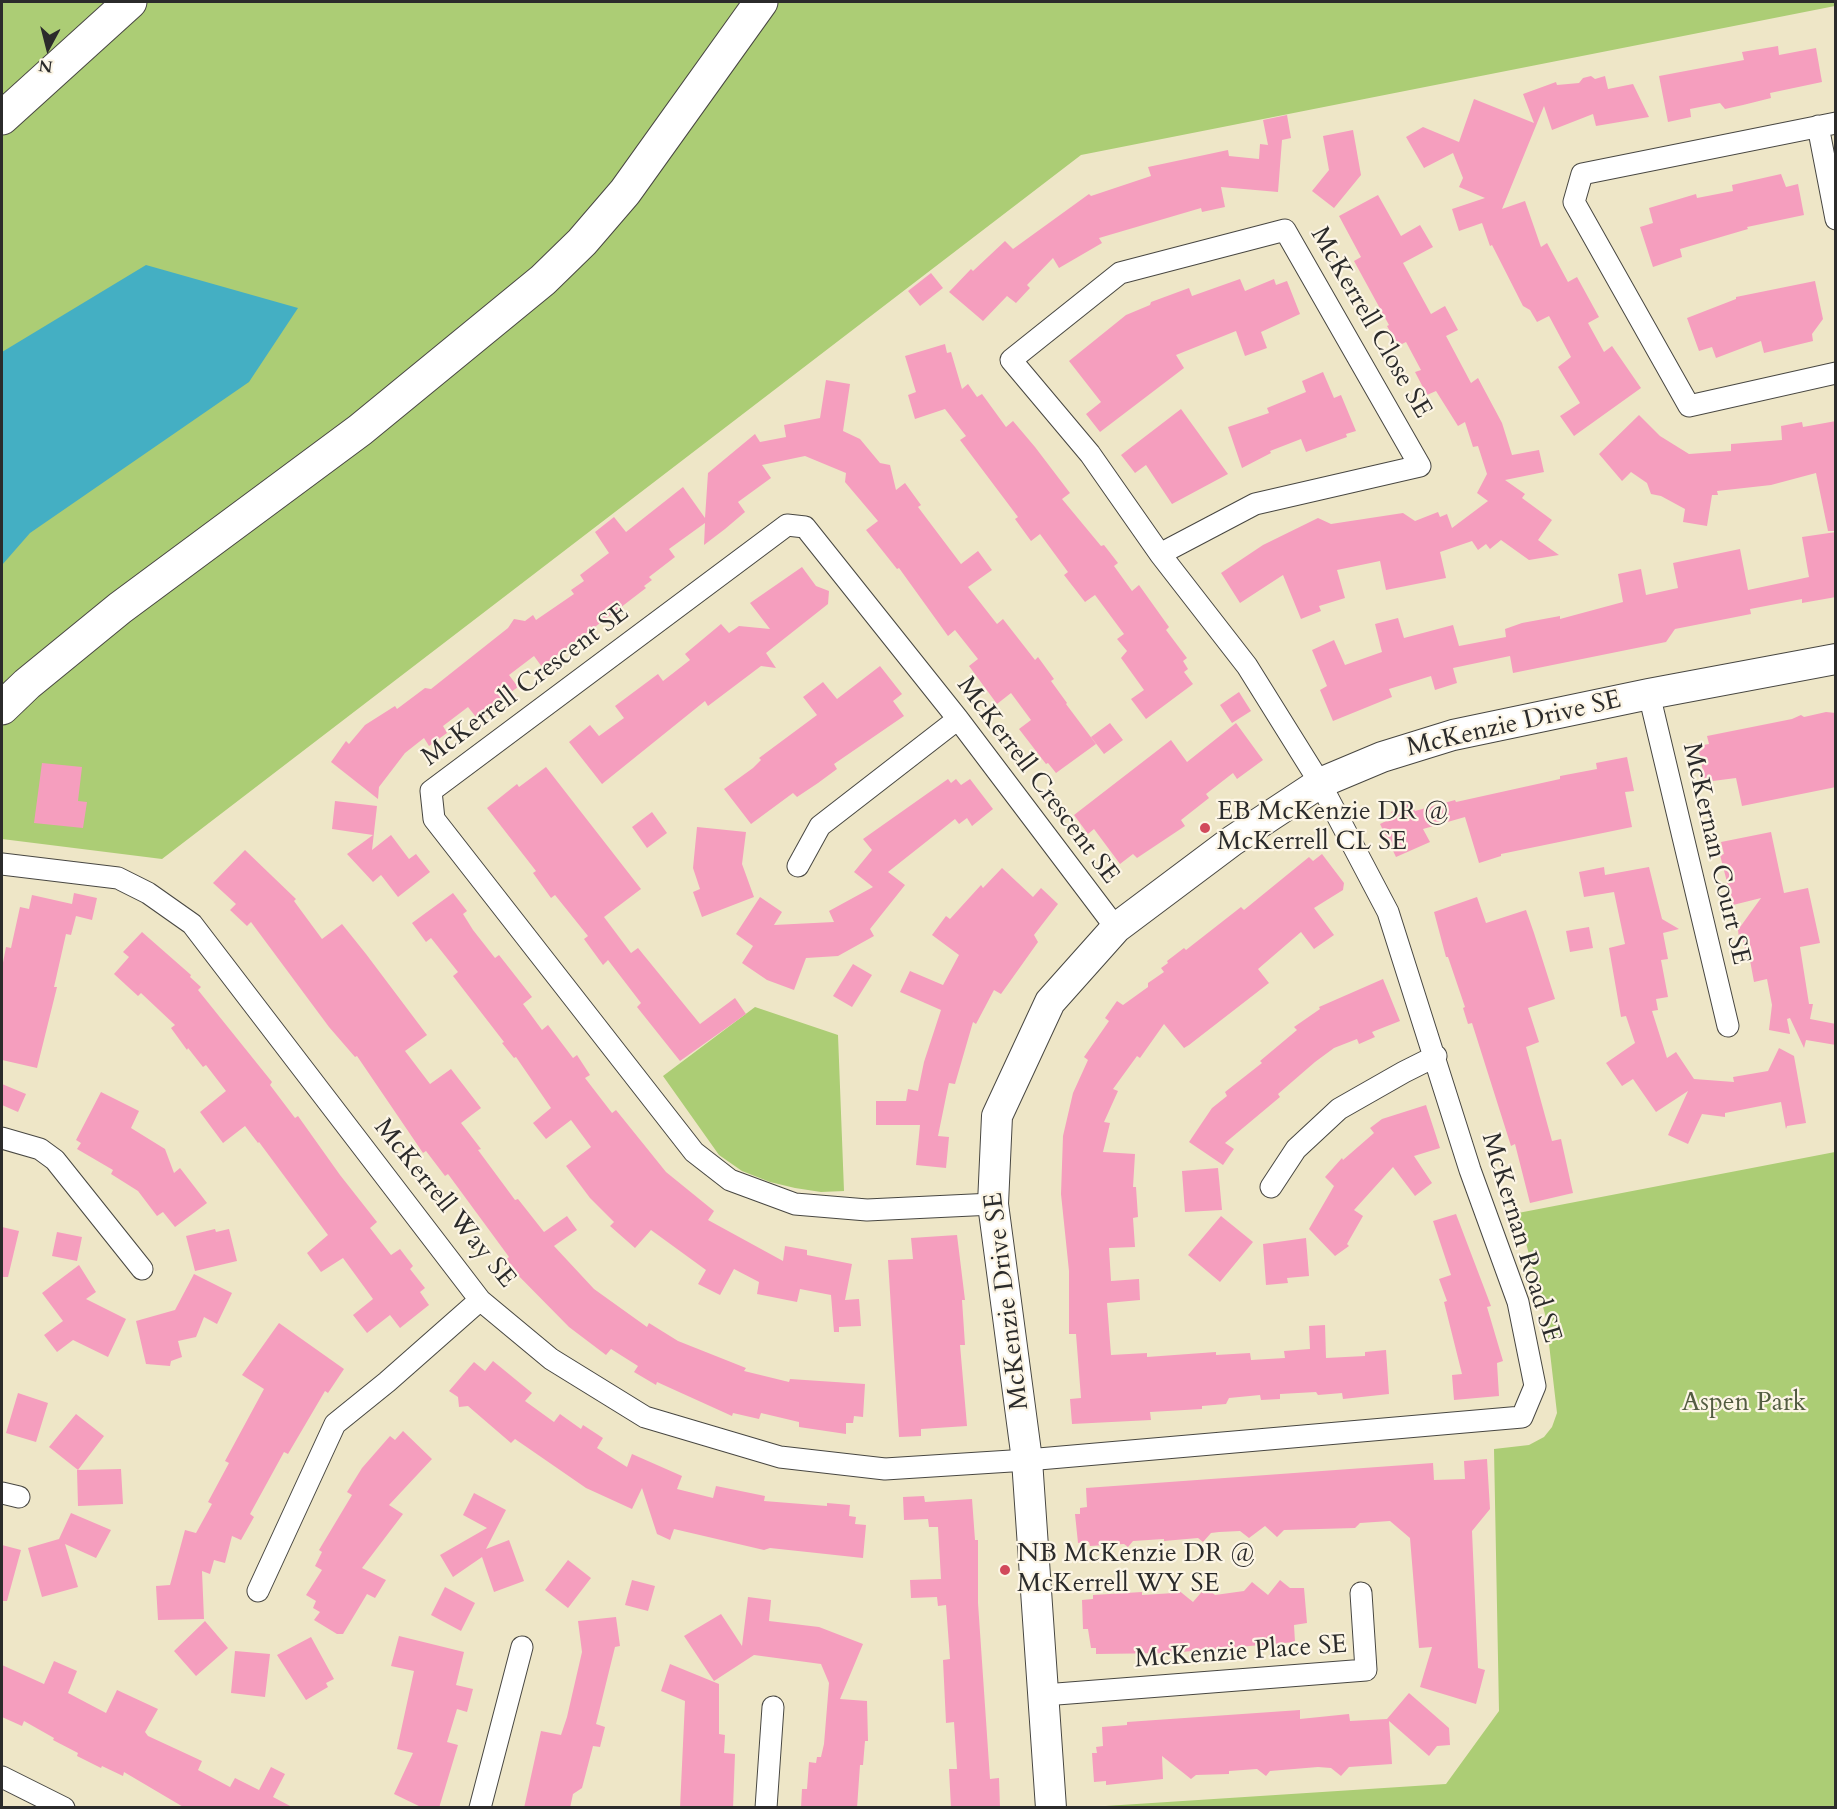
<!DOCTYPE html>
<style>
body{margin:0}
#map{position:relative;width:1837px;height:1809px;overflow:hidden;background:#eee6c7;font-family:Cardo,serif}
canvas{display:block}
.frame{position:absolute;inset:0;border:3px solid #2b2b2b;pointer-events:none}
.north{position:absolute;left:18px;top:18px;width:60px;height:60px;-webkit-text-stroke:4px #fcf5e5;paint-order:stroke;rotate:187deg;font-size:16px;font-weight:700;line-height:24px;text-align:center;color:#2b2b2b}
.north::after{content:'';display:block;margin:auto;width:21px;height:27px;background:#2b2b2b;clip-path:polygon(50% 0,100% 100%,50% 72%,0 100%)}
</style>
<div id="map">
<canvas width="1837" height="1809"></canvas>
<div class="frame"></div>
<div class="north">N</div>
</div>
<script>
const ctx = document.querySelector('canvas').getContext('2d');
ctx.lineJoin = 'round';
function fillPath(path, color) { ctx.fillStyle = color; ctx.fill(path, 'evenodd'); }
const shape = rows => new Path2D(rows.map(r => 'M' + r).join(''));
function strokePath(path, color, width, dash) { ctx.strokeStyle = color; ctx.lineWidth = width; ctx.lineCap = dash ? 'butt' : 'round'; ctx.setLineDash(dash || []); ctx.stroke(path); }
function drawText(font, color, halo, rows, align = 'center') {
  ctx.font = font + ' Cardo,serif'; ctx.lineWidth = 4.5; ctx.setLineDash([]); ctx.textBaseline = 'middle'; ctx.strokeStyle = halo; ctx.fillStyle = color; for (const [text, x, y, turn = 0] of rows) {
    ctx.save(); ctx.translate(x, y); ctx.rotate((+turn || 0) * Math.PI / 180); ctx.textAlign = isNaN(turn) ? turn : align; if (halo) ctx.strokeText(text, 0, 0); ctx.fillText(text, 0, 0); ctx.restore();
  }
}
const green = shape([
 [2,2,1835,2,1835,6,1081,155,162,859,2,839],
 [755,1007,838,1035,844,1191,821,1192,795,1188,770,1182,742,1171,719,1155,663,1076],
 [1835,1152,1835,1807,1090,1807,1446,1784,1499,1711,1494,1449,1529,1445,1544,1437,1552,1427,1557,1413,1546,1318,1518,1213]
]);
const water = shape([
 [146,265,298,308,249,382,30,533,2,565,2,352]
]);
const building = shape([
 [1778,46,1779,55,1816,48,1822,82,1770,93,1771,98,1743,105,1725,109,1720,103,1690,109,1691,117,1668,122,1659,76,1744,60,1742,52],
 [1591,76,1595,79,1605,76,1608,89,1633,84,1649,117,1596,126,1593,114,1552,130,1544,106,1502,209,1525,201,1541,247,1547,243,1568,282,1577,277,1599,317,1588,323,1604,352,1612,346,1641,388,1574,436,1560,416,1580,403,1558,367,1571,357,1549,316,1537,322,1530,310,1523,306,1492,245,1490,246,1482,223,1459,231,1452,209,1485,198,1459,187,1463,178,1453,153,1424,168,1406,137,1423,127,1459,142,1474,99,1534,123,1523,94,1556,82,1557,85,1579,83,1583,78],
 [1287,115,1291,138,1282,140,1278,192,1221,187,1225,207,1202,212,1201,208,1099,238,1102,243,1059,268,1053,258,1027,285,1030,288,1016,303,1007,296,983,321,949,292,971,269,973,271,1005,241,1013,249,1089,194,1091,196,1151,176,1148,167,1228,150,1229,156,1259,159,1260,144,1268,145,1263,120],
 [1353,130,1361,175,1334,208,1312,191,1329,170,1323,136],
 [1781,174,1786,187,1798,184,1804,215,1747,227,1748,229,1680,249,1682,257,1653,267,1640,227,1653,223,1649,208,1696,194,1697,198,1733,191,1732,185],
 [1378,195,1401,236,1420,225,1433,247,1403,263,1431,314,1445,306,1458,330,1446,336,1471,383,1478,378,1502,423,1512,455,1539,450,1544,472,1505,480,1525,494,1522,498,1552,520,1538,540,1559,555,1529,560,1501,540,1490,549,1486,544,1478,550,1472,541,1440,552,1446,578,1386,590,1380,561,1337,570,1345,598,1319,606,1321,611,1301,619,1283,575,1240,603,1221,573,1263,545,1318,518,1331,524,1403,513,1415,521,1438,512,1440,517,1447,514,1452,528,1488,501,1477,493,1487,474,1478,446,1473,447,1465,422,1458,426,1436,391,1427,395,1415,372,1421,370,1406,342,1398,346,1387,326,1389,325,1354,261,1361,257,1339,216],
 [931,273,943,288,920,306,908,291],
 [1240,279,1245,291,1274,279,1276,285,1287,281,1300,314,1261,332,1267,348,1245,356,1236,331,1176,355,1184,368,1100,432,1086,414,1101,402,1069,361,1126,315,1150,305,1151,302,1189,288,1192,296],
 [1815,281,1823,319,1812,334,1813,341,1764,353,1761,341,1716,358,1712,347,1699,351,1687,318,1736,299,1736,297],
 [945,344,947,353,951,352,962,389,968,384,977,397,982,394,1006,427,1013,421,1035,447,1070,493,1062,499,1101,546,1104,545,1118,563,1114,566,1132,591,1139,585,1169,627,1166,630,1187,658,1183,661,1188,669,1184,672,1193,684,1146,719,1131,699,1144,690,1121,658,1127,651,1117,639,1124,634,1095,595,1085,602,1064,575,1068,572,1040,534,1031,541,1015,519,1018,517,960,440,966,436,945,409,915,419,908,395,916,392,905,356],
 [1323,372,1334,398,1341,395,1356,431,1346,434,1347,437,1306,452,1301,439,1270,451,1271,453,1242,468,1228,427,1269,413,1267,408,1306,392,1302,381],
 [826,380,850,384,843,431,860,439,880,463,890,465,896,490,905,483,921,505,918,507,961,564,978,551,992,570,968,587,997,624,1003,619,1035,660,1038,657,1054,679,1051,681,1067,703,1066,704,1096,744,1056,773,1048,763,1046,764,1019,729,1031,720,1011,693,997,704,969,666,978,659,955,630,948,636,899,568,897,569,866,530,878,521,845,482,846,473,805,456,762,465,771,478,738,502,745,512,725,529,704,545,705,523,669,549,675,557,649,577,652,580,644,586,646,588,616,611,542,667,534,656,509,675,518,687,476,717,468,707,443,726,447,733,429,746,424,738,405,753,379,787,378,799,331,762,346,741,349,744,365,725,395,706,397,709,425,688,431,689,508,628,514,619,525,621,533,615,536,620,574,594,571,590,584,581,580,575,609,553,595,532,614,517,626,532,683,487,705,518,708,473,755,434,760,442,786,437,784,425,820,418],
 [1181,409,1228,474,1172,504,1146,465,1135,473,1121,455],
 [1639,415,1660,436,1689,454,1731,451,1731,444,1782,440,1781,426,1802,422,1803,427,1836,421,1836,531,1828,531,1816,473,1771,485,1717,491,1718,495,1712,495,1707,526,1683,522,1685,509,1661,496,1651,494,1647,483,1631,472,1622,481,1599,454],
 [1836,532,1836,597,1802,603,1802,599,1750,609,1751,614,1675,629,1666,642,1513,673,1510,656,1453,668,1457,683,1435,690,1431,676,1389,689,1392,697,1333,721,1320,690,1327,686,1312,650,1334,640,1345,665,1382,652,1375,624,1398,618,1404,638,1453,625,1459,646,1506,637,1505,629,1522,623,1560,616,1560,619,1623,602,1618,574,1641,569,1646,595,1678,588,1673,563,1740,549,1748,590,1809,577,1802,537],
 [802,567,816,586,829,591,828,604,766,653,776,668,761,666,708,706,705,701,602,784,569,742,590,725,599,736,624,718,615,706,658,674,663,681,690,660,685,654,721,624,729,633,739,626,770,629,750,603],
 [880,666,902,694,893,701,904,716,834,764,837,769,818,783,797,797,793,793,751,824,724,789,753,768,761,760,759,758,817,715,803,697,823,682,837,699],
 [1239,692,1251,711,1232,723,1220,705],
 [1826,712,1836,713,1836,787,1742,806,1736,778,1705,782,1698,746,1709,744,1707,736,1792,719,1801,715,1804,717],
 [1110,723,1123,740,1104,754,1091,737],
 [1236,723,1263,760,1237,779,1233,773,1206,794,1209,798,1181,820,1185,826,1137,858,1133,854,1120,864,1094,829,1088,834,1074,815,1171,740,1187,762],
 [1627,757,1634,791,1625,792,1632,827,1501,854,1501,856,1479,863,1465,817,1423,829,1430,842,1396,857,1380,824,1394,817,1391,812,1410,802,1415,811,1455,800,1456,802,1560,779,1560,776,1597,769,1596,763],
 [42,763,82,767,78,801,87,802,83,828,34,823],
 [546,767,641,889,604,917,631,953,638,948,700,1024,735,998,746,1014,680,1061,637,1007,641,1003,608,960,603,965,584,939,588,936,555,895,551,898,533,873,536,871,487,808,517,784,519,787],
 [948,779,951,783,956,779,961,785,970,779,993,809,972,826,967,818,959,824,955,819,888,872,905,885,870,929,874,936,838,956,806,958,794,990,767,980,742,963,753,946,736,934,760,897,782,912,774,925,834,922,829,911,873,887,854,872,872,850,863,839],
 [335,801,377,806,372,850,391,835,409,859,416,854,430,872,398,897,381,875,373,882,347,854,373,835,332,829],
 [652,812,667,833,647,848,632,827],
 [697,827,746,832,742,864,754,897,702,917,693,892,700,889,693,868],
 [1771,832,1784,893,1808,888,1820,943,1800,947,1809,1004,1813,1004,1810,1019,1836,1024,1836,1045,1806,1040,1804,1048,1790,1018,1787,1019,1790,1034,1769,1030,1772,1005,1767,979,1754,982,1749,955,1746,956,1743,940,1739,938,1738,930,1761,898,1733,905,1720,855,1724,854,1721,842],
 [245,850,296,899,294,901,322,939,342,924,366,954,427,1035,405,1051,430,1084,451,1069,481,1108,461,1123,481,1149,478,1150,515,1200,518,1199,544,1232,567,1216,577,1230,554,1246,594,1289,647,1327,649,1323,678,1341,746,1368,744,1371,789,1382,790,1379,865,1384,863,1417,854,1416,853,1423,846,1423,846,1434,799,1427,799,1422,761,1413,759,1419,733,1413,732,1416,657,1382,656,1385,634,1372,638,1366,611,1349,606,1355,569,1327,504,1261,509,1257,448,1174,445,1176,426,1151,423,1153,357,1056,355,1057,329,1027,251,922,247,926,230,910,236,904,213,883],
 [1322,854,1344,883,1343,890,1314,908,1334,935,1314,949,1301,932,1258,969,1269,983,1189,1045,1184,1048,1164,1024,1140,1058,1137,1056,1113,1089,1118,1091,1104,1122,1110,1123,1103,1152,1135,1154,1133,1187,1136,1187,1138,1217,1133,1218,1135,1247,1109,1248,1111,1281,1139,1279,1140,1300,1107,1303,1111,1355,1147,1353,1147,1357,1216,1352,1216,1355,1250,1353,1251,1360,1285,1358,1284,1351,1310,1349,1309,1326,1325,1325,1326,1358,1365,1356,1365,1352,1386,1350,1389,1394,1343,1399,1342,1393,1318,1395,1316,1392,1280,1394,1280,1399,1261,1400,1260,1395,1229,1398,1226,1404,1202,1406,1202,1409,1150,1412,1151,1420,1072,1424,1070,1399,1081,1398,1076,1334,1069,1334,1069,1271,1061,1194,1063,1136,1073,1093,1088,1060,1084,1057,1109,1021,1105,1018,1117,1001,1123,1005,1148,987,1148,983,1164,972,1161,968,1168,963,1167,961,1184,948,1186,950,1241,907,1244,910,1309,857,1313,861],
 [1604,867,1605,875,1649,867,1662,919,1679,929,1663,933,1668,959,1661,960,1668,997,1656,999,1658,1010,1652,1011,1667,1058,1676,1052,1694,1079,1734,1082,1733,1077,1768,1071,1779,1048,1794,1056,1806,1123,1787,1126,1786,1129,1781,1102,1725,1113,1725,1117,1702,1114,1688,1144,1668,1135,1688,1091,1656,1112,1633,1079,1622,1086,1606,1063,1635,1043,1626,1016,1621,1017,1609,948,1625,944,1614,892,1584,897,1579,872],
 [1002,868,1033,897,1041,888,1058,904,1034,935,1038,942,1001,994,994,990,976,1024,973,1022,955,1084,949,1083,947,1092,938,1136,949,1137,946,1168,916,1165,920,1125,876,1125,876,1101,906,1101,908,1089,918,1091,924,1062,941,1010,900,992,910,971,943,985,959,955,932,935,946,916,950,919,981,885,983,888],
 [74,893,97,898,92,920,76,916,71,935,66,934,54,987,57,987,37,1068,2,1060,2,968,6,947,11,948,20,907,29,909,32,895,72,904],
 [453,893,467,911,463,914,473,930,495,958,499,955,532,997,523,1004,542,1030,548,1025,573,1058,577,1055,590,1075,585,1078,612,1113,616,1110,666,1172,714,1211,708,1220,783,1261,785,1246,807,1250,807,1255,852,1264,845,1300,859,1299,861,1326,839,1327,839,1332,834,1332,831,1295,800,1289,797,1302,757,1294,759,1282,734,1269,720,1295,698,1284,706,1270,651,1230,635,1248,610,1226,614,1222,590,1198,566,1166,591,1147,571,1120,546,1139,533,1123,551,1108,516,1057,514,1058,502,1043,504,1042,453,976,458,972,431,938,426,942,412,923],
 [1477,897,1486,923,1526,910,1534,933,1555,999,1528,1008,1539,1042,1526,1047,1552,1141,1561,1139,1573,1193,1530,1203,1515,1144,1511,1146,1472,1023,1468,1024,1463,1008,1465,1007,1448,957,1446,957,1434,912],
 [1589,927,1593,948,1570,952,1566,931],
 [142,932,191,975,190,977,201,987,198,990,272,1082,270,1085,295,1118,298,1116,340,1175,377,1222,370,1228,391,1255,400,1249,413,1266,410,1269,425,1288,420,1292,429,1305,400,1328,390,1315,367,1333,353,1315,373,1299,343,1258,321,1272,307,1253,328,1235,259,1142,258,1143,245,1126,223,1143,200,1112,226,1091,206,1065,203,1067,188,1048,187,1050,171,1028,175,1025,141,993,138,996,114,974,129,957,123,952],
 [853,964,872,975,852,1007,833,996],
 [1383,979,1400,1021,1372,1032,1375,1037,1359,1044,1357,1039,1334,1048,1315,1062,1278,1094,1280,1097,1225,1143,1234,1149,1223,1165,1189,1142,1212,1108,1227,1096,1225,1092,1262,1063,1260,1061,1297,1030,1294,1027,1320,1009,1319,1007],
 [2,1084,26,1094,18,1112,2,1105],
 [101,1092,139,1111,131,1128,165,1149,174,1173,180,1168,207,1203,175,1227,163,1212,157,1216,138,1191,111,1174,113,1170,77,1149,81,1143,76,1140],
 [1426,1105,1440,1148,1414,1156,1432,1183,1415,1196,1393,1167,1354,1210,1363,1216,1347,1244,1349,1246,1335,1256,1309,1229,1334,1186,1325,1177,1342,1158,1343,1160,1374,1133,1370,1128,1382,1119],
 [1218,1168,1222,1210,1185,1212,1182,1171],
 [1456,1214,1491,1306,1487,1307,1503,1361,1497,1363,1499,1396,1454,1400,1452,1375,1462,1374,1444,1302,1447,1301,1439,1279,1451,1275,1433,1221],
 [1221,1216,1253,1242,1220,1282,1188,1255],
 [2,1227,19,1231,8,1277,2,1277],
 [215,1229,216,1232,229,1229,237,1261,195,1271,186,1236],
 [57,1232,82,1237,77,1261,52,1256],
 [957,1235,965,1300,962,1300,965,1345,960,1345,967,1426,921,1429,921,1436,899,1437,888,1260,913,1259,911,1238],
 [1306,1238,1309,1276,1287,1278,1288,1283,1266,1285,1263,1244],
 [79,1265,96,1292,86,1299,126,1319,108,1357,73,1340,57,1352,44,1335,63,1321,42,1293],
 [194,1274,232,1293,217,1324,204,1317,196,1337,178,1341,182,1357,171,1361,170,1366,146,1364,136,1321,175,1310],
 [279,1323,344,1369,328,1393,325,1391,288,1454,284,1452,250,1514,254,1517,241,1540,232,1536,225,1563,214,1560,210,1574,202,1571,204,1619,158,1620,156,1586,170,1585,185,1530,196,1533,212,1504,208,1502,229,1463,225,1461,264,1389,242,1375],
 [493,1361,532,1393,525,1401,554,1422,560,1414,581,1429,583,1425,603,1438,597,1448,627,1467,632,1454,682,1476,677,1489,713,1498,716,1486,765,1496,764,1501,827,1506,827,1503,850,1505,849,1516,856,1517,855,1524,866,1525,863,1558,770,1548,764,1550,674,1529,670,1540,657,1534,642,1488,632,1509,586,1488,515,1439,511,1443,468,1406,459,1407,458,1397,449,1391,474,1362,485,1371],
 [18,1393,48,1403,36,1442,6,1433],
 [76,1414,104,1436,78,1470,49,1447],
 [403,1431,432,1459,389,1505,403,1514,362,1568,386,1580,375,1598,367,1594,343,1634,337,1634,314,1620,320,1612,313,1608,316,1601,306,1595,322,1570,315,1566,322,1552,319,1550,352,1495,347,1492,362,1468,390,1436,395,1440],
 [1487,1459,1490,1509,1472,1531,1478,1668,1485,1670,1476,1704,1420,1687,1432,1647,1419,1648,1410,1538,1390,1521,1360,1523,1355,1528,1284,1530,1277,1537,1265,1526,1249,1538,1240,1531,1219,1532,1211,1533,1203,1542,1198,1538,1164,1541,1164,1539,1133,1541,1128,1547,1124,1544,1090,1546,1089,1542,1078,1543,1075,1514,1080,1514,1080,1508,1087,1507,1086,1488,1433,1463,1434,1480,1465,1479,1464,1461],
 [121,1469,123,1504,78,1506,77,1470],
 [474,1493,506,1510,486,1549,509,1540,524,1581,494,1592,482,1557,453,1577,440,1555,487,1528,463,1515],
 [924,1496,925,1502,972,1499,975,1540,978,1540,978,1603,990,1779,999,1778,1000,1808,951,1808,949,1769,957,1769,954,1722,946,1723,943,1660,950,1659,946,1605,938,1606,937,1597,911,1598,910,1580,941,1579,938,1527,929,1527,928,1519,904,1520,903,1497],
 [71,1513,111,1530,96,1558,65,1544,78,1587,42,1597,28,1548,59,1539],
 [2,1545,21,1550,7,1601,2,1601],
 [568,1560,591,1578,568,1608,545,1590],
 [632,1580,655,1586,648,1611,625,1605],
 [1280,1580,1290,1588,1304,1588,1307,1623,1294,1625,1295,1642,1170,1653,1096,1654,1096,1648,1091,1648,1088,1629,1083,1629,1082,1600,1093,1599,1093,1595,1142,1592,1142,1595,1174,1593,1177,1589,1193,1602,1206,1587,1215,1595,1244,1591,1252,1582,1268,1595],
 [445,1587,475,1603,461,1631,431,1615],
 [748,1597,771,1600,769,1621,819,1627,863,1644,840,1699,867,1701,868,1741,865,1741,863,1765,860,1765,857,1808,801,1808,802,1789,807,1789,809,1762,816,1763,817,1757,821,1757,824,1744,829,1683,821,1664,754,1655,714,1681,684,1636,721,1614,742,1646],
 [616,1617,620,1646,615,1647,596,1724,605,1727,600,1747,593,1746,582,1788,573,1794,570,1808,524,1808,541,1731,561,1735,567,1717,582,1652,578,1621],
 [205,1621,228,1648,196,1676,174,1651],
 [399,1636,464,1652,456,1685,473,1689,467,1712,457,1709,447,1742,458,1745,439,1808,423,1808,394,1794,413,1753,397,1749,414,1671,391,1666],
 [311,1637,334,1679,326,1683,328,1687,306,1700,277,1655],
 [235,1651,270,1654,265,1697,231,1693],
 [54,1661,77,1671,68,1693,106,1713,117,1690,158,1709,145,1732,148,1736,202,1761,198,1770,230,1787,235,1778,259,1790,271,1767,285,1774,273,1797,294,1808,185,1808,124,1772,123,1776,102,1766,101,1768,77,1756,78,1753,53,1740,54,1738,24,1721,22,1726,2,1717,2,1665,44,1684],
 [670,1664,719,1684,719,1734,725,1735,724,1753,735,1754,733,1808,680,1808,685,1701,661,1691],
 [1409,1693,1449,1728,1450,1745,1437,1746,1429,1756,1389,1721,1392,1764,1349,1767,1341,1776,1331,1768,1318,1767,1270,1771,1266,1776,1257,1769,1229,1771,1229,1774,1196,1775,1191,1779,1162,1756,1163,1779,1106,1785,1106,1781,1094,1782,1092,1753,1097,1753,1096,1747,1103,1746,1102,1727,1127,1725,1127,1722,1300,1710,1300,1719,1349,1714,1350,1721,1387,1719]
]);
const street = shape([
 [1836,123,1582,174,1574,202,1689,406,1836,373],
 [1818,126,1836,219],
 [1649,694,1728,1026],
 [2,864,118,878,148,893,192,924,480,1300,551,1359,645,1417,780,1457,885,1469,1027,1460,1522,1417,1535,1386,1518,1302,1470,1170,1388,912,1320,783,1247,666,1160,554,1090,454,1011,360,1120,273,1285,230,1420,466,1255,504,1160,554],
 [798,866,820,826,958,719],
 [2,1138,40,1149,55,1160,142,1269],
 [1271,1187,1296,1149,1339,1109,1404,1072,1436,1056],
 [993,1204,867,1210,795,1204,730,1180,694,1152,434,819,431,791,787,525,805,527,958,719,1116,928],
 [2,1493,19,1497],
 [258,1591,335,1424,387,1382,480,1300],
 [1044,1695,1366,1670,1361,1593],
 [2,1777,64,1808],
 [480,1808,522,1647],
 [766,1808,773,1707]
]);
const secondary = shape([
 [1051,1808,1027,1460,993,1204,997,1116,1050,1002,1116,928,1232,841,1320,783,1382,757,1453,735,1649,694,1836,659]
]);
const highway = shape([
 [2,118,130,2],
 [2,708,27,684,120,608,360,430,543,280,582,242,625,192,761,2]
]);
const markers = [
 [1205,828,6,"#d1495b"],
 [1005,1570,6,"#d1495b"]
];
const streetNames = [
 ["McKerrell Close SE",1370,323,60],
 ["McKerrell Crescent SE",526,686,-37],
 ["McKenzie Drive SE",1514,725,-13],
 ["McKerrell Crescent SE",1037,781,53],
 ["McKernan Court SE",1715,854,77],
 ["McKerrell Way SE",444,1204,51],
 ["McKernan Road SE",1520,1238,73],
 ["McKenzie Drive SE",1008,1301,-97],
 ["McKenzie Place SE",1241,1653,-4]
];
const poiNames = [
 ["EB McKenzie DR @",1217,813],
 ["McKerrell CL SE",1217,843],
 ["NB McKenzie DR @",1017,1555],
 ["McKerrell WY SE",1017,1585]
];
const parkNames = [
 ["Aspen Park",1744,1404]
];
fillPath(green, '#accd75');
fillPath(water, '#44afc3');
fillPath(building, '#f59ebe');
strokePath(street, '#484742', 23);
strokePath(secondary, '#484742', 32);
strokePath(highway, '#484742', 35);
strokePath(street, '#fff', 21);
strokePath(secondary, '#fff', 30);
strokePath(highway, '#fff', 33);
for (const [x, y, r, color] of markers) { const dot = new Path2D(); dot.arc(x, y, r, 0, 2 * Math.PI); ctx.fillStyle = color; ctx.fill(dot); strokePath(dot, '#fcf5e5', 2); }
drawText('26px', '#2b2b2b', '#fcf5e5', streetNames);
drawText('26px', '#2b2b2b', '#fcf5e5', poiNames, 'left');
drawText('26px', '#525c41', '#fcf5e5', parkNames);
</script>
